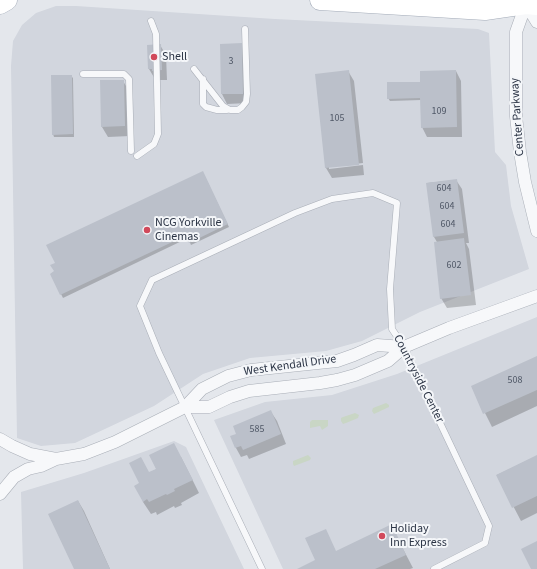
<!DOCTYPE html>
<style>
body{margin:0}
canvas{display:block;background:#e4e7ec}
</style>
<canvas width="537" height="569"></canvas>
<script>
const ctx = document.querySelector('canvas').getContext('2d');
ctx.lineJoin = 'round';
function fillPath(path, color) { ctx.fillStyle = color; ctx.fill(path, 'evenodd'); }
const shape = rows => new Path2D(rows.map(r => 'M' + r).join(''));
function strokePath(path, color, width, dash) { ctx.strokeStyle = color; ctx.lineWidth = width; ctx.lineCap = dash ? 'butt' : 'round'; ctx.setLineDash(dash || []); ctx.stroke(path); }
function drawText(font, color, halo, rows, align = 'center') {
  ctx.font = font + ' "Source Sans 3",sans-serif'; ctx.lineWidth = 4; ctx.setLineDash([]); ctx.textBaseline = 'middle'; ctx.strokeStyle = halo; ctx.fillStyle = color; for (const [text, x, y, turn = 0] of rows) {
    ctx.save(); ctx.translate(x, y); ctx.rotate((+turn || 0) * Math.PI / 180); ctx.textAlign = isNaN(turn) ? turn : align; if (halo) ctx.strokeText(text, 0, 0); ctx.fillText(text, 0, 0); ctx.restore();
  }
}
const built = shape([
 [56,6,76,6,275,19,478,29,489,33,495,152,506,165,511,206,529,269,420,312,362,341,326,351,250,358,203,374,154,406,75,443,41,446,17,438,11,66,13,41,22,25,36,13],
 [537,317,537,569,283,569,214,420,265,402,332,395,397,374],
 [174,441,186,447,244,569,23,569,21,492,84,473]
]);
const green = shape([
 [386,403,389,405,389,407,374,414,372,411,373,408],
 [355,413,359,415,358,418,346,423,343,424,341,421,341,418,343,417],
 [312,420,328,420,328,426,322,430,320,426,310,428,310,422],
 [308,455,311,458,310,460,294,466,293,464,293,461]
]);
const shadow = shape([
 [242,44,247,54,248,103,227,104,222,94,221,45],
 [160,45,166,55,167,80,158,80,155,79,149,69],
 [348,71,354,81,363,163,329,167,329,169,363,165,364,175,332,178,326,168,316,75],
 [456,71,461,81,462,137,427,137,422,127,421,100,390,101,388,98,419,83],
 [71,76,73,78,74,137,54,137,53,134],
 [123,81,129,91,130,136,108,137,102,127],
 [204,175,229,227,191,245,188,238,63,298,51,274],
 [456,180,462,189,469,243,466,243,469,249,476,305,447,308,441,298,437,242,434,237,427,183],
 [537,359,537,406,492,427,472,387],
 [271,412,277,421,286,444,249,459,247,455,241,457,236,448,237,434],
 [537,456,537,513,521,521,497,475],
 [181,457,199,493,181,503,182,505,175,508,174,506,157,515,156,512,151,514,143,502,140,484,149,473],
 [78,501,84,511,110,569,75,569],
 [391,526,413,568,410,569,299,569]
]);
const building = shape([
 [242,43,243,94,221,94,220,44],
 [161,44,162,70,152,71,152,69,148,69,147,45],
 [349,70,359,165,325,168,315,74],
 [456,70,457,127,421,128,420,98,387,99,387,82,420,82,420,71],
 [51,75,72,75,73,134,52,135],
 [100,80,124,80,125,126,101,127],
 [203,171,228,224,189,243,185,236,60,295,50,274,54,271,50,265,55,263,46,245],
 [457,179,464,233,433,237,426,183],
 [464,238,471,295,440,299,434,242],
 [537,356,537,390,483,414,471,386],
 [271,410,281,434,243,450,241,446,235,448,230,436,236,434,233,426],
 [174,443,193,480,174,489,175,491,167,495,166,494,149,502,147,499,143,502,134,486,139,483,129,463,141,457,149,472,156,469,149,455],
 [537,455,537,496,512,508,496,475],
 [78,500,110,569,74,569,48,514],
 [392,524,406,555,375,569,297,569,315,560,305,538,326,529,336,551],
 [537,541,537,569,531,569,521,549]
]);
const lane = shape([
 [194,69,223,106,230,110,238,110,242,107,246,102,247,94,245,29],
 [83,74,124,74,129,79,131,151],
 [203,79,203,104,206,107,217,110,227,110],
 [137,156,154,144,158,134,156,34,151,21],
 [262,569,159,353,140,306,152,280,295,213,332,199,373,193,397,203,390,289,392,329,404,347,489,526,485,543,434,569]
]);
const street = shape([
 [527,0,526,4,516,32,516,116,520,152,525,182,537,231],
 [526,4,537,22],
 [185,407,209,407,230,397,249,391,320,383,337,380,355,375,388,361,404,347,449,328,537,296],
 [0,439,12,446,30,454,56,459],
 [0,494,14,477,28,469,41,466,56,459,84,454,115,442,185,407,202,389,228,376,251,370,337,361,354,355,377,345,404,347]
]);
const primary = shape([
 [320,0,485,10,526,4,537,5],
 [0,4,7,0]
]);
const markers = [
 [154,57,4,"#d1495b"],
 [147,230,4,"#d1495b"],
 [382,536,4,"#d1495b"]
];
const numberNames = [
 ["3",231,62],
 ["109",439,112],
 ["105",337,119],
 ["604",444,189],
 ["604",447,207],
 ["604",448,225],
 ["602",454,266],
 ["508",515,381],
 ["585",257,430]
];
const poiNames = [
 ["Shell",162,57],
 ["NCG Yorkville",155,223],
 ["Cinemas",155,237],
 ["Holiday",390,529],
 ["Inn Express",390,543]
];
const streetNames = [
 ["Center Parkway",518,117,-94],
 ["West Kendall Drive",290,366,-8],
 ["Countryside Center",418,379,63]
];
fillPath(built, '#d2d6de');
fillPath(green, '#c9d6c5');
fillPath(shadow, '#0003');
fillPath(building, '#bbc0ca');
strokePath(lane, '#a9aeb7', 7);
strokePath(street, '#a9aeb7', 13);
strokePath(primary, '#a3abb8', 21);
strokePath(lane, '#f7f8fa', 6);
strokePath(street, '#f7f8fa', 12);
strokePath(primary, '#fff', 20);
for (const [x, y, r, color] of markers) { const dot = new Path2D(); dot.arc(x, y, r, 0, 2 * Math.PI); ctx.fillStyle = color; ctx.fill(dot); strokePath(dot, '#f4f6f9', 1.5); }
drawText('10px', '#4f5766', null, numberNames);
drawText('12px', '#2b3445', '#f4f6f9', poiNames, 'left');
drawText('12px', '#2b3445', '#f4f6f9', streetNames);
</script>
